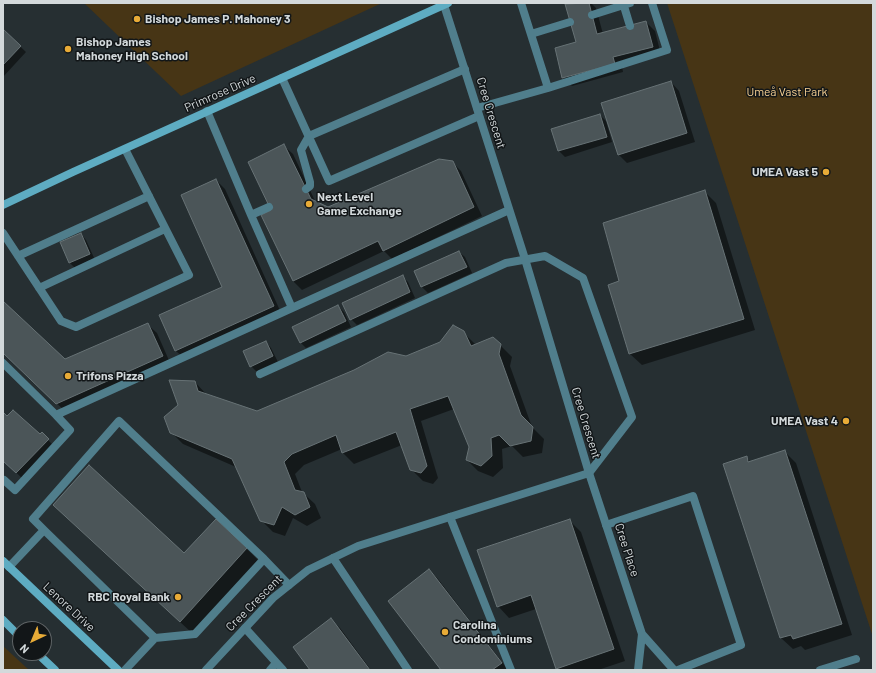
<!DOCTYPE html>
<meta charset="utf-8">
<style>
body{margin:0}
#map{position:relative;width:876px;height:673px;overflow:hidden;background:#262f32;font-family:Barlow,sans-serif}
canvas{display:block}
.frame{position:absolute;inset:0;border:4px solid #d3d9db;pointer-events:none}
.north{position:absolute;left:12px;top:621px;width:40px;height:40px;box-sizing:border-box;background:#121618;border:1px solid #5f6466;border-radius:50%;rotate:224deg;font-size:11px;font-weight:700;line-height:16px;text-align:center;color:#d3d9db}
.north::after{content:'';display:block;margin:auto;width:14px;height:18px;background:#e8ab37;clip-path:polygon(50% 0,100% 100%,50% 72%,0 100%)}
</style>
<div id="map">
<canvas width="876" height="673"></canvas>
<div class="frame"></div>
<div class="north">N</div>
</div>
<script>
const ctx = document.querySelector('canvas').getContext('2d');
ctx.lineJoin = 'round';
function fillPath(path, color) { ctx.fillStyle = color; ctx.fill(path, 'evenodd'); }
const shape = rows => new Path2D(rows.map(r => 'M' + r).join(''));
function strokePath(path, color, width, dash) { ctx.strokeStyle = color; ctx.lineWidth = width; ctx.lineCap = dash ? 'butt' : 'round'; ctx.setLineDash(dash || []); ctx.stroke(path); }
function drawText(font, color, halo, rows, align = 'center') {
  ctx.font = font + ' Barlow,sans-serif'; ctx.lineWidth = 3; ctx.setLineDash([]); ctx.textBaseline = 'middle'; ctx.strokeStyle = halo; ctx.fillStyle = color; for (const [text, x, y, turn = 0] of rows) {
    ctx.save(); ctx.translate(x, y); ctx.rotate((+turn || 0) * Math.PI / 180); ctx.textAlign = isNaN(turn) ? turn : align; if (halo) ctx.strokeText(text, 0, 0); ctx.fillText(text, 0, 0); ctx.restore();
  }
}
const green = shape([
 [84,3,382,3,181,96],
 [667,3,873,3,873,637],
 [3,646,29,670,3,670]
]);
const shadow = shape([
 [572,3,591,3,596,8,603,34,646,22,655,31,661,55,622,66,623,72,572,86,563,77,577,43,567,4],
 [3,30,26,52,3,77],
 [671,82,679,91,695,142,627,163,618,154],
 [600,115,606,121,612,142,565,157,559,151,553,129],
 [284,146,293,154,316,203,328,208,452,162,461,171,482,216,392,259,384,251,302,290,293,281,272,211],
 [216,180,225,189,282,315,185,359,176,351,224,288],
 [704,191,716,203,755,330,642,365,630,354,620,281],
 [81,234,86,240,95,260,76,269,70,263,61,242],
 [459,252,465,257,472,273,428,293,422,287,415,271],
 [403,277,408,282,415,298,357,325,351,319],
 [3,302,65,360,148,325,157,333,171,365,66,412,3,353],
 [338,306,344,312,351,327,306,348,301,343],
 [463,332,476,345,493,338,512,357,510,366,532,427,544,439,542,453,523,457,512,446,502,449,503,468,493,477,478,471,467,460,470,447,454,409,421,421,438,478,433,484,423,481,411,469,402,445,354,464,343,453,342,449,304,465,295,474,302,492,315,504,321,518,307,526,293,518,285,536,273,532,261,520,236,467,183,444,171,432,179,405,195,382,206,394,257,412,406,357],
 [266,342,271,348,278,362,257,372,251,366],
 [3,413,40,436,42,434,56,448,25,481,3,460],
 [785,452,796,463,852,635,805,650,801,646,793,649,781,638,725,465,746,458,751,462],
 [65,516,184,555,246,548,258,560,192,633],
 [569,520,581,532,625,661,598,670,558,670,536,609,509,618,498,606],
 [429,570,438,579,508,670,442,670],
 [331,620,340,628,371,670,312,670]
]);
const building = shape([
 [589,3,597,34,646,21,653,47,613,57,615,64,562,78,555,48,576,42,565,4,589,3],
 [3,29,21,46,3,65,3,29],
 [671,81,687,133,618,155,601,103,671,81],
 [600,114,607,137,558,151,551,129,600,114],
 [284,144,311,199,328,207,439,159,453,161,474,207,383,251,378,241,293,281,261,215,271,210,248,162,284,144],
 [216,179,274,306,175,351,159,315,222,287,181,195,216,179],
 [705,190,744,319,629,354,608,285,619,281,603,223,705,190],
 [81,233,90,254,69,263,60,242,81,233],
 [459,251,467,267,421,287,414,271,459,251],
 [403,275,410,292,350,320,342,303,403,275],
 [3,301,65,359,148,323,163,356,56,404,3,353,3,301],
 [338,305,346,321,300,343,292,327,338,305],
 [453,325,464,331,471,346,493,337,501,344,499,354,521,415,533,427,531,441,510,446,499,435,491,438,492,456,481,466,466,460,469,447,448,396,410,409,427,466,421,473,410,470,396,432,342,453,336,435,292,454,284,462,295,490,304,492,310,507,295,515,282,507,274,525,260,521,232,459,170,433,164,417,178,405,169,380,195,381,198,391,257,411,354,370,388,352,406,356,440,342,453,325],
 [266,341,273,356,250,367,243,351,266,341],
 [13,410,40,434,42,432,49,439,16,473,3,461,3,412,7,416,13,410],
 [785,450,842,624,793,639,791,635,780,638,723,464,747,456,748,462,785,450],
 [89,465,184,553,216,519,247,548,180,622,53,505,89,465],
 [570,519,614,649,556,669,531,595,497,607,477,550,570,519],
 [429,569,502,663,492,670,441,670,388,601,429,569],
 [331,618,370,670,310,670,293,647,331,618]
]);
const lane = shape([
 [623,3,630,26],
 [592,15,630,3],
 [531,34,570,22],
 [282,78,329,181,479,116],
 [548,88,667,50,652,3],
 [477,108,548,88,521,3],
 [207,111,251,215,269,207],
 [306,189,310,186,310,182,301,150,309,136,465,69],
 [251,215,292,308,509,210],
 [3,233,61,321,76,327,189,275,125,149],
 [18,256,149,196],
 [39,288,165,229],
 [3,363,56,415,292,308],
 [260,374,506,263,545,256,583,278,632,417,589,473],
 [4,480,15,490,70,430,56,415],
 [450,517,511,670],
 [606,525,693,496,741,645,678,670],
 [44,530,155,638],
 [333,558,408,670],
 [9,567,44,530,33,519,119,421,264,559],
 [245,628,283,670],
 [125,670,155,638,195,634,264,559,289,585],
 [270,670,276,663],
 [820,670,856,659]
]);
const street = shape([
 [589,473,642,634],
 [206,670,273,598,308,570,358,546,589,473,525,259,444,5],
 [638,670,642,634,674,670]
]);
const secondary = shape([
 [3,205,73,172,448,3],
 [3,561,118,670],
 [3,620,20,637],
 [37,653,55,670]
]);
const markers = [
 [137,19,4,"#e8ab37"],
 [68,49,4,"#e8ab37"],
 [826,172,4,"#e8ab37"],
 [309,204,4,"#e8ab37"],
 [68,376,4,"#e8ab37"],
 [846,421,4,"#e8ab37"],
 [178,597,4,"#e8ab37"],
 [445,632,4,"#e8ab37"]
];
const poiNames = [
 ["Bishop James P. Mahoney 3",145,19],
 ["Bishop James",76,42],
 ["Mahoney High School",76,56],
 ["UMEA Vast 5",818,172,"right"],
 ["Next Level",317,197],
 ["Game Exchange",317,211],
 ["Trifons Pizza",76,376],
 ["UMEA Vast 4",838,421,"right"],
 ["RBC Royal Bank",170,597,"right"],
 ["Carolina",453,625],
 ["Condominiums",453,639]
];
const parkNames = [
 ["Umeå Vast Park",787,92]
];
const streetNames = [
 ["Primrose Drive",220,93,-24],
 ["Cree Crescent",491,113,73],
 ["Cree Crescent",586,423,73],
 ["Cree Place",627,550,72],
 ["Cree Crescent",254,603,-45],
 ["Lenore Drive",69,607,43]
];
fillPath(green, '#473515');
fillPath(shadow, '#0007');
fillPath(building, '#4b5558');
strokePath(building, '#677275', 1);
strokePath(lane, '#507e8c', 8);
strokePath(street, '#507e8c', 8);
strokePath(secondary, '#5eacc2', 8);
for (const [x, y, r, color] of markers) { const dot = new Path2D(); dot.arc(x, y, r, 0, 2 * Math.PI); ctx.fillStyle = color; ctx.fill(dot); strokePath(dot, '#121618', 1.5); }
drawText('bold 12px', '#d3d9db', '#121618', poiNames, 'left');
drawText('12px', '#fcd495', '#121618', parkNames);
drawText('12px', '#d3d9db', '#121618', streetNames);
</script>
